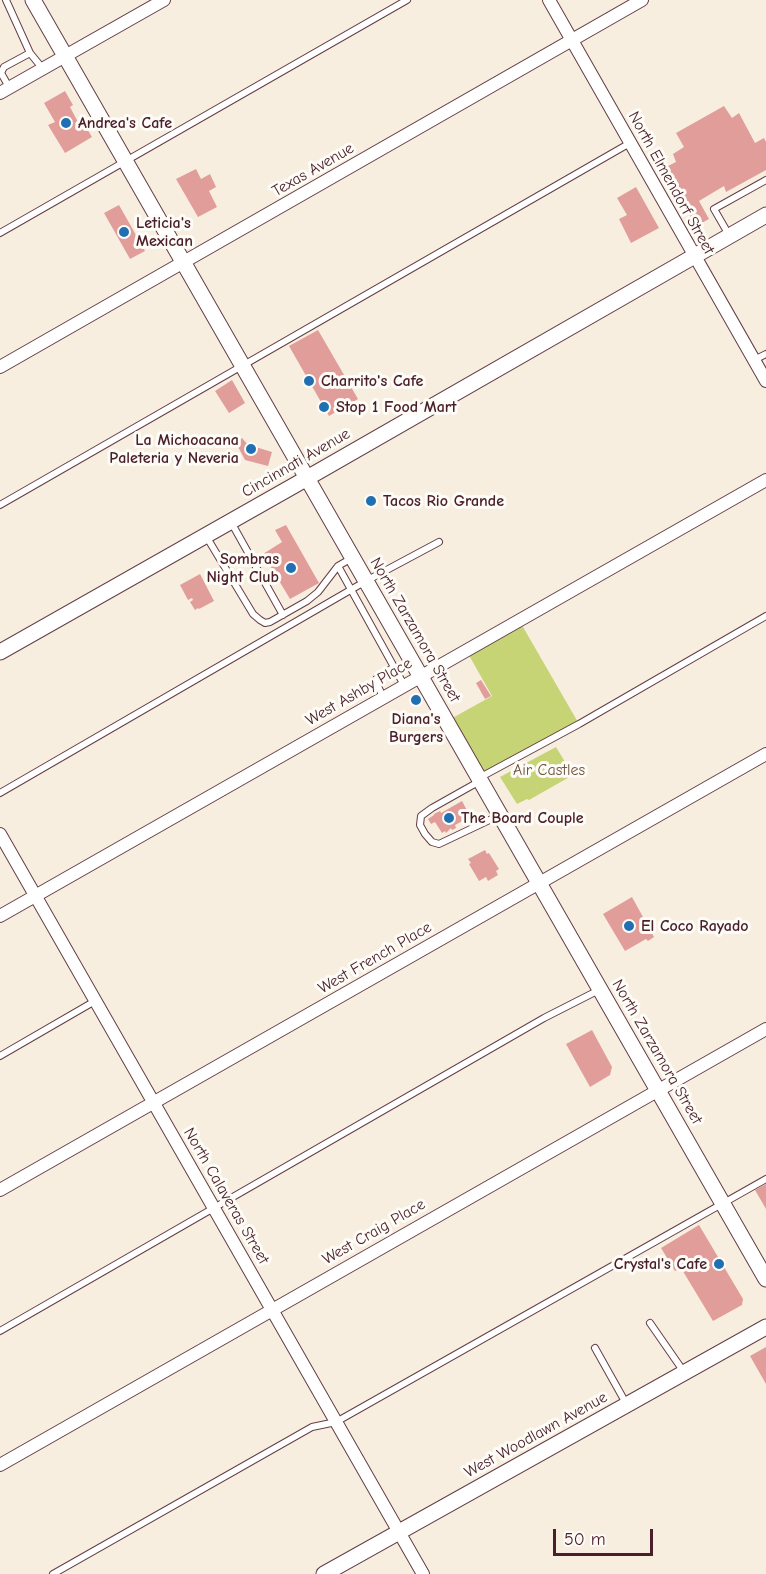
<!DOCTYPE html>
<style>
body{margin:0}
#map{position:relative;width:766px;height:1574px;overflow:hidden;background:#f8eedf;font-family:"Comic Neue",sans-serif}
canvas{display:block}
.scale{position:absolute;left:553px;top:1529px;width:100px;height:27px;box-sizing:border-box;border:3px solid #4a1f2b;border-top:0;padding-left:8px;font-size:18px;line-height:21px;white-space:nowrap;color:#4a1f2b;-webkit-text-stroke:4px #fdfcf7;paint-order:stroke}
</style>
<div id="map">
<canvas width="766" height="1574"></canvas>
<div class="scale">50 m</div>
</div>
<script>
const ctx = document.querySelector('canvas').getContext('2d');
ctx.lineJoin = 'round';
function fillPath(path, color) { ctx.fillStyle = color; ctx.fill(path, 'evenodd'); }
const shape = rows => new Path2D(rows.map(r => 'M' + r).join(''));
function strokePath(path, color, width, dash) { ctx.strokeStyle = color; ctx.lineWidth = width; ctx.lineCap = dash ? 'butt' : 'round'; ctx.setLineDash(dash || []); ctx.stroke(path); }
function drawText(font, color, halo, rows, align = 'center') {
  ctx.font = font + ' "Comic Neue",sans-serif'; ctx.lineWidth = 6; ctx.setLineDash([]); ctx.textBaseline = 'middle'; ctx.strokeStyle = halo; ctx.fillStyle = color; for (const [text, x, y, turn = 0] of rows) {
    ctx.save(); ctx.translate(x, y); ctx.rotate((+turn || 0) * Math.PI / 180); ctx.textAlign = isNaN(turn) ? turn : align; if (halo) ctx.strokeText(text, 0, 0); ctx.fillText(text, 0, 0); ctx.restore();
  }
}
const green = shape([
 [519,620,579,724,479,778,447,721,492,696,466,650],
 [556,747,573,775,529,800,527,799,517,804,500,777]
]);
const building = shape([
 [65,91,73,105,70,107,79,124,83,122,92,137,65,153,48,125,55,122,44,103],
 [724,106,732,118,739,113,755,143,764,138,766,142,766,170,726,192,724,186,699,201,709,219,696,226,662,169,676,162,673,154,684,147,676,133],
 [196,169,201,179,210,174,216,187,209,191,217,207,198,217,176,179],
 [636,187,659,228,631,243,619,219,627,215,617,198],
 [119,205,145,251,130,259,104,213],
 [318,330,358,399,329,416,289,346],
 [232,380,245,403,229,413,215,391],
 [242,438,249,446,249,445,272,452,268,466,245,460,236,443],
 [372,496,376,499,369,506,366,503],
 [286,525,319,583,290,599,263,554,282,542,275,530],
 [200,574,214,601,199,609,198,608,195,610,190,602,193,600,192,598,188,600,180,585],
 [481,680,491,696,485,699,476,683],
 [462,801,470,816,467,817,468,818,455,825,456,828,452,830,451,828,446,833,445,831,442,833,435,822,431,824,428,819,434,815,434,814,440,811,441,813],
 [485,850,487,854,489,853,499,869,496,871,498,875,488,881,486,877,479,881,469,864,471,863,468,859],
 [632,897,654,937,648,941,646,939,625,951,603,914],
 [592,1030,612,1067,610,1075,590,1087,566,1044],
 [766,1184,766,1209,755,1190],
 [699,1225,743,1299,742,1305,713,1321,681,1268,675,1271,661,1248],
 [766,1347,766,1384,750,1356]
]);
const service = shape([
 [6,0,30,53,43,69],
 [9,87,1,73,4,67,30,53],
 [0,233,407,0],
 [729,235,714,209,766,180],
 [754,360,766,354],
 [0,505,630,143],
 [231,522,283,615],
 [206,536,253,614,260,620,265,623,270,622,307,601,318,592,338,566,352,558],
 [338,566,404,685],
 [383,697,376,682,376,679,394,667],
 [479,778,579,724,766,616],
 [480,781,432,808,421,816,420,825,425,834,432,842,439,844,500,815],
 [0,793,366,581,439,542],
 [0,1056,95,1001],
 [650,1323,684,1372],
 [0,1331,544,1018,599,990],
 [595,1348,627,1405],
 [53,1574,312,1427,336,1422,766,1179]
]);
const minor = shape([
 [549,0,766,381],
 [0,93,164,0],
 [0,367,642,0],
 [0,834,423,1574],
 [0,916,766,480],
 [0,1190,766,754],
 [0,1465,766,1029]
]);
const tertiary = shape([
 [33,0,766,1279],
 [0,652,295,485,766,215],
 [324,1574,766,1327]
]);
const markers = [
 [66,123,6,"#1f6fb2"],
 [124,232,6,"#1f6fb2"],
 [309,381,6,"#1f6fb2"],
 [324,407,6,"#1f6fb2"],
 [251,449,6,"#1f6fb2"],
 [371,501,6,"#1f6fb2"],
 [291,568,6,"#1f6fb2"],
 [416,700,6,"#1f6fb2"],
 [449,818,6,"#1f6fb2"],
 [629,926,6,"#1f6fb2"],
 [719,1264,6,"#1f6fb2"]
];
const poiNames = [
 ["Andrea's Cafe",78,123],
 ["Leticia's",136,223],
 ["Mexican",136,241],
 ["Charrito's Cafe",321,381],
 ["Stop 1 Food Mart",336,407],
 ["La Michoacana",239,440,"right"],
 ["Paleteria y Neveria",239,458,"right"],
 ["Tacos Rio Grande",383,501],
 ["Sombras",279,559,"right"],
 ["Night Club",279,577,"right"],
 ["Diana's",416,719,"center"],
 ["Burgers",416,737,"center"],
 ["The Board Couple",461,818],
 ["El Coco Rayado",641,926],
 ["Crystal's Cafe",707,1264,"right"]
];
const streetNames = [
 ["Texas Avenue",313,170,-30],
 ["North Elmendorf Street",671,183,61],
 ["Cincinnati Avenue",296,463,-30],
 ["North Zarzamora Street",415,630,60],
 ["West Ashby Place",359,692,-30],
 ["West French Place",375,958,-30],
 ["North Zarzamora Street",657,1052,60],
 ["North Calaveras Street",226,1196,60],
 ["West Craig Place",374,1232,-30],
 ["West Woodlawn Avenue",536,1435,-29]
];
const parkNames = [
 ["Air Castles",549,770]
];
fillPath(green, '#c6d476');
fillPath(building, '#e19d99');
strokePath(service, '#643e46', 8);
strokePath(minor, '#643e46', 14);
strokePath(tertiary, '#643e46', 17);
strokePath(service, '#fff', 6);
strokePath(minor, '#fff', 12);
strokePath(tertiary, '#fff', 15);
for (const [x, y, r, color] of markers) { const dot = new Path2D(); dot.arc(x, y, r, 0, 2 * Math.PI); ctx.fillStyle = color; ctx.fill(dot); strokePath(dot, '#fdfcf7', 2); }
drawText('bold 16px', '#4a1f2b', '#fdfcf7', poiNames, 'left');
drawText('16px', '#4a1f2b', '#fdfcf7', streetNames);
drawText('16px', '#6f5542', '#fdfcf7', parkNames);
</script>
